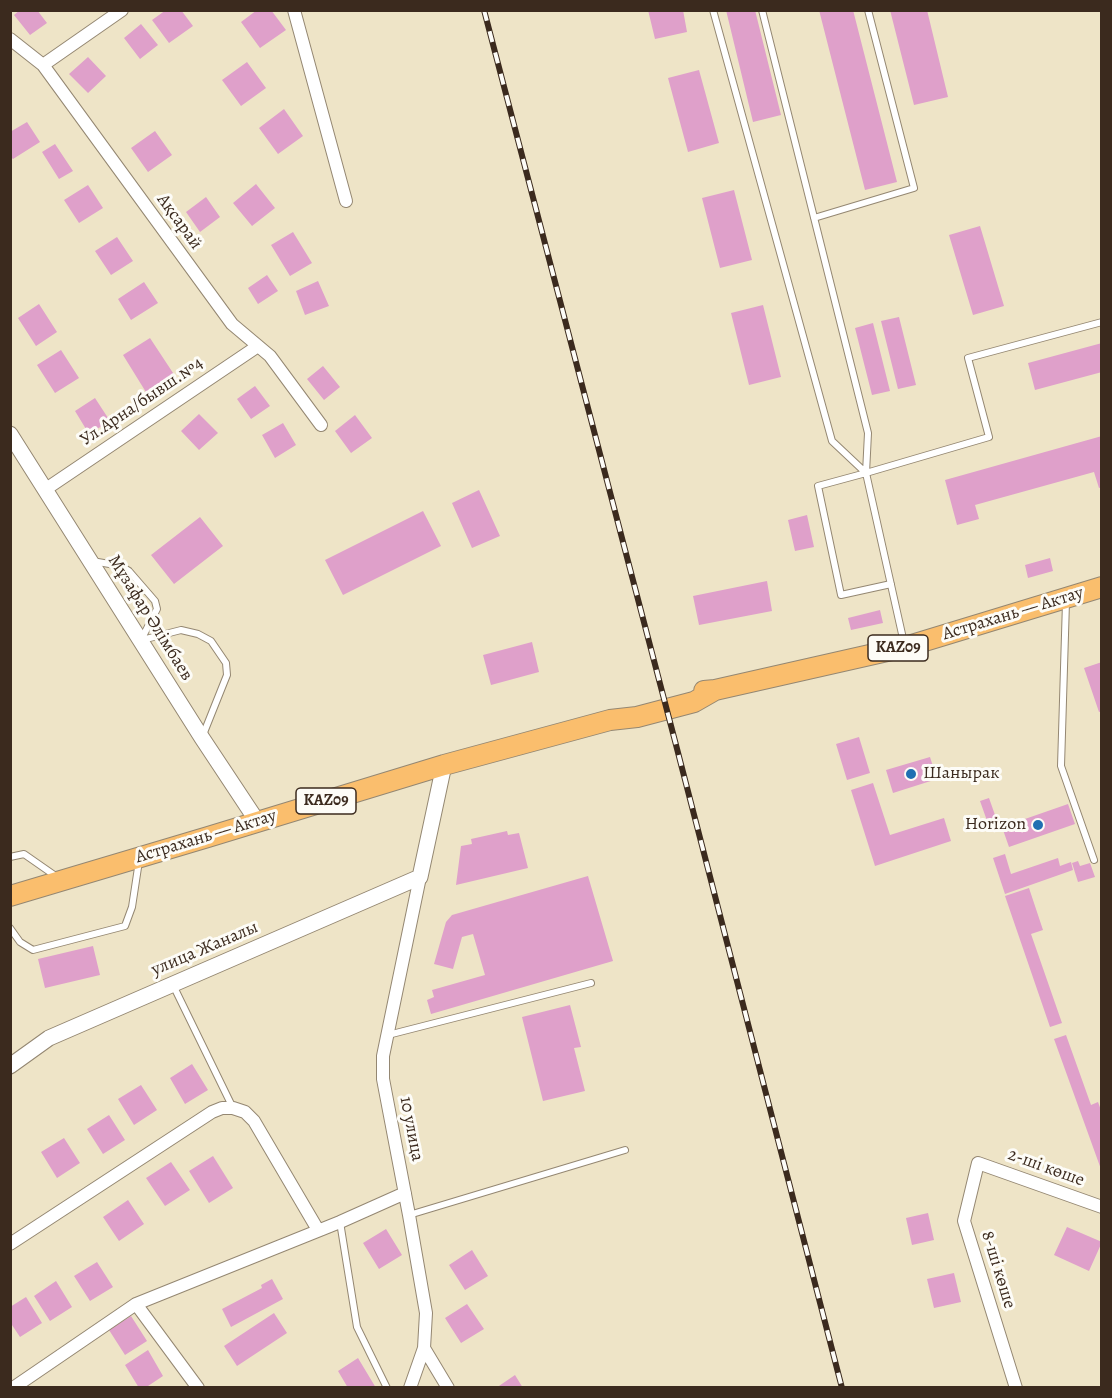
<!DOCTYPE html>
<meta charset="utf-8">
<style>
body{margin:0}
#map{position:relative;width:1112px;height:1398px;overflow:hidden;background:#eee4c7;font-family:Alegreya,serif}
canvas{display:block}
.frame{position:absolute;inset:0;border:12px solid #3b2a1e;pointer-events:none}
</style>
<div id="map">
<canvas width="1112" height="1398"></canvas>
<div class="frame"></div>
</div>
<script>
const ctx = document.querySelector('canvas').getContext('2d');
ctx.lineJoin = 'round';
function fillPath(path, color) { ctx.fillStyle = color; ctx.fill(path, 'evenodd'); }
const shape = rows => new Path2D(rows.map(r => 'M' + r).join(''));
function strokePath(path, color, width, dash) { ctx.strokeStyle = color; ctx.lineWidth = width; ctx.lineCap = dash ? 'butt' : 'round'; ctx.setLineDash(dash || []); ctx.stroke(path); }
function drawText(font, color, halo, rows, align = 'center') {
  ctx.font = font + ' Alegreya,serif'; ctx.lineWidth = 6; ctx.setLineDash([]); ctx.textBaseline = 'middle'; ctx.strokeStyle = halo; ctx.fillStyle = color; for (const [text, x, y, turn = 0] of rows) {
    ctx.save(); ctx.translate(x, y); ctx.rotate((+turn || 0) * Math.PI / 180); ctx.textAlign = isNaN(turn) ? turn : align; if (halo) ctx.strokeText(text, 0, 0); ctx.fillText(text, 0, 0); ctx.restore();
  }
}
const building = shape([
 [20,10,37,10,47,23,30,35,14,15],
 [166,10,181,10,193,26,169,43,152,20],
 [257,10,271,10,286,30,260,48,241,22],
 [648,10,683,10,687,32,655,39],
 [726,10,755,10,781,115,753,122],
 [819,10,853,10,897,182,865,190],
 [890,10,927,10,948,97,914,105],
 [141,24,158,45,140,59,124,38],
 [88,57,106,76,88,93,69,74],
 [247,62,266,88,241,106,222,80],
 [699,70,719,143,688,152,668,78],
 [284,109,303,136,278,154,259,128],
 [27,122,40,142,13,159,10,156,10,132],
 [155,131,172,155,148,172,131,148],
 [55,144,73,171,59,179,42,152],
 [256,184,275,208,252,226,233,203],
 [88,185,103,208,79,223,64,200],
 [734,190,752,260,720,268,702,198],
 [206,197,220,217,200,232,186,212],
 [980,226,1004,306,973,315,949,235],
 [293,232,312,263,290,276,271,245],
 [117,237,133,261,111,275,95,251],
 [267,275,278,291,258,304,248,288],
 [318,281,329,306,305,315,296,291],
 [144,282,158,303,131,320,118,299],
 [39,304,57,332,36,346,18,318],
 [763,305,781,377,749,385,731,313],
 [899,317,916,385,898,389,881,321],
 [873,323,890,391,872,395,855,328],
 [150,338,177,379,149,397,123,355],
 [1102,343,1102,372,1035,390,1028,363],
 [61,350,79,378,55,393,37,365],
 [323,366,340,387,324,400,307,379],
 [255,386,270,406,251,419,237,399],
 [95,398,110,421,89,434,75,411],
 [199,414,218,433,199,450,181,431],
 [355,415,372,438,351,453,335,431],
 [283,423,296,445,275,458,262,435],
 [1102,436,1102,487,1099,488,1094,472,975,505,979,519,957,525,945,480],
 [479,490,500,536,472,548,452,503],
 [423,511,441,546,343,595,325,560],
 [807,515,814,547,795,551,788,520],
 [200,517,223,546,174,584,151,555],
 [1050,558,1053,571,1028,578,1025,565],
 [767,581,772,611,699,625,693,596],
 [880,610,883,623,851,630,848,618],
 [532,642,539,672,491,685,483,655],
 [1102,662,1102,711,1099,712,1084,668],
 [859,737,870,773,847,780,836,744],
 [930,757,937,779,893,793,886,770],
 [873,783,890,835,944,818,951,841,875,866,851,790],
 [989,798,1000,829,991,832,980,801],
 [1068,804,1075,824,1009,847,1002,827],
 [507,831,508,835,519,833,528,868,456,885,461,846,472,844,471,839],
 [1005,854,1011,874,1058,858,1060,866,1071,862,1073,870,1005,894,993,858],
 [1078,861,1080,866,1090,863,1095,877,1078,882,1072,863],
 [588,876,613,961,431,1014,427,1000,434,997,432,990,485,975,473,934,462,937,453,969,434,964,446,922,452,915],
 [1029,888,1043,930,1031,934,1062,1023,1050,1027,1005,896],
 [93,946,100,975,45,988,38,959],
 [570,1005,581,1047,574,1048,585,1091,543,1101,522,1017],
 [1066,1035,1091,1105,1098,1102,1102,1113,1102,1172,1054,1039],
 [192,1064,208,1090,185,1104,170,1078],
 [141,1085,157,1110,134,1125,118,1099],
 [109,1115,125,1140,103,1154,87,1129],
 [64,1138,80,1163,57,1178,41,1152],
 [213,1156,233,1188,209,1203,189,1171],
 [171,1162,190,1190,165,1206,146,1178],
 [128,1200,144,1224,119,1241,103,1217],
 [928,1213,934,1240,912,1245,906,1218],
 [1067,1227,1102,1242,1089,1271,1054,1255],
 [386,1229,402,1255,379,1269,363,1243],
 [472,1250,488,1276,465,1290,449,1265],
 [97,1262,113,1287,90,1301,74,1276],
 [954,1273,961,1302,934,1308,927,1279],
 [272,1279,283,1299,231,1327,222,1309,262,1288,261,1285],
 [56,1281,72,1307,50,1321,34,1296],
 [26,1297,42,1323,20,1337,10,1322,10,1307],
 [467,1304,484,1329,461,1343,445,1318],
 [274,1313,287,1333,237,1366,224,1346],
 [131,1316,147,1341,125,1355,109,1330],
 [148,1350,163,1376,145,1388,139,1388,125,1365],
 [358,1358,376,1388,348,1388,338,1371],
 [515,1375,523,1388,496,1388]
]);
const service = shape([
 [713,10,832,441,866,473],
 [762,10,868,433,866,473,904,643],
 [814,218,914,188,868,10],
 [92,561,121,566,129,571,155,601,157,609,141,640],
 [891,584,841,595,818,486,866,473,989,437,968,358,1102,322],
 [1066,602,1061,766,1094,860],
 [142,640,181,630,198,634,211,641,226,663,227,675,203,735],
 [10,857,24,854,57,877],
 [10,928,20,942,33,950,125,926,132,907,139,861],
 [173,985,233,1108],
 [388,1035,591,983],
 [409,1215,625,1150],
 [340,1222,357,1327,387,1388]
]);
const minor = shape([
 [294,10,346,201],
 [10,39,43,65,232,324,270,356,321,425],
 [43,65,122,10],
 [46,489,258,346],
 [10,1244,212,1112,222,1108,233,1108,245,1112,254,1121,318,1230],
 [136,1304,198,1388],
 [424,1348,448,1388],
 [13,1388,136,1304,340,1222,405,1193],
 [410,1388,424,1348,426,1313,409,1215,383,1079,383,1056,420,877],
 [1016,1388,964,1221,978,1163,1102,1207]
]);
const tertiary = shape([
 [10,434,202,738,257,821],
 [10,1066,49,1038,420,877,444,765]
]);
const trunk = shape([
 [704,691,715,690,905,647,1102,587],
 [10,896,208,837,444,765,610,720,637,717,694,702,715,690]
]);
const rail = shape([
 [484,10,675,741,842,1388]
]);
const markers = [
 [911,774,6,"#1f6fb2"],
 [1038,825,6,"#1f6fb2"]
];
const shields = [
 [898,648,60],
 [326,801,60]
];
const shieldNames = [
 ["KAZ09",898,648],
 ["KAZ09",326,801]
];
const streetNames = [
 ["Ақсарай",179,222,54],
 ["Ул.Арна/бывш.№4",142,402,-34],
 ["Астрахань — Актау",1013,614,-17],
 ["Мұзафар Әлімбаев",150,618,58],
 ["Астрахань — Актау",206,837,-17],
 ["улица Жаналы",205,949,-23],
 ["10 улица",411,1129,79],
 ["2-ші көше",1046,1168,20],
 ["8-шi көше",998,1270,73]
];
const poiNames = [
 ["Шанырак",923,774],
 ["Horizon",1026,825,"right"]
];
fillPath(building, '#dfa0ca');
strokePath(service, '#948772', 8);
strokePath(minor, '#948772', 14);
strokePath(tertiary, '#948772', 17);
strokePath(trunk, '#948772', 22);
strokePath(service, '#fff', 6);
strokePath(minor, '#fff', 12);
strokePath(tertiary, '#fff', 15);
strokePath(trunk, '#fabe6d', 20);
strokePath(rail, '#3b2a1e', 6);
strokePath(rail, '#fdfcf7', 4, [11]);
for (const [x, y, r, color] of markers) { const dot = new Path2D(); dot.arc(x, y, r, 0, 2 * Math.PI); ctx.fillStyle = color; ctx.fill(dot); strokePath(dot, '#fdfcf7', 2); }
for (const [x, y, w] of shields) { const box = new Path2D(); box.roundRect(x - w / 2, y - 13, w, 26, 4.5); ctx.fillStyle = '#fdfcf7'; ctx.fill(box); strokePath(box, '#3b2a1e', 1.5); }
drawText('bold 16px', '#3b2a1e', null, shieldNames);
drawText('18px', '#3b2a1e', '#fdfcf7', streetNames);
drawText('18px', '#3b2a1e', '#fdfcf7', poiNames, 'left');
</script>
